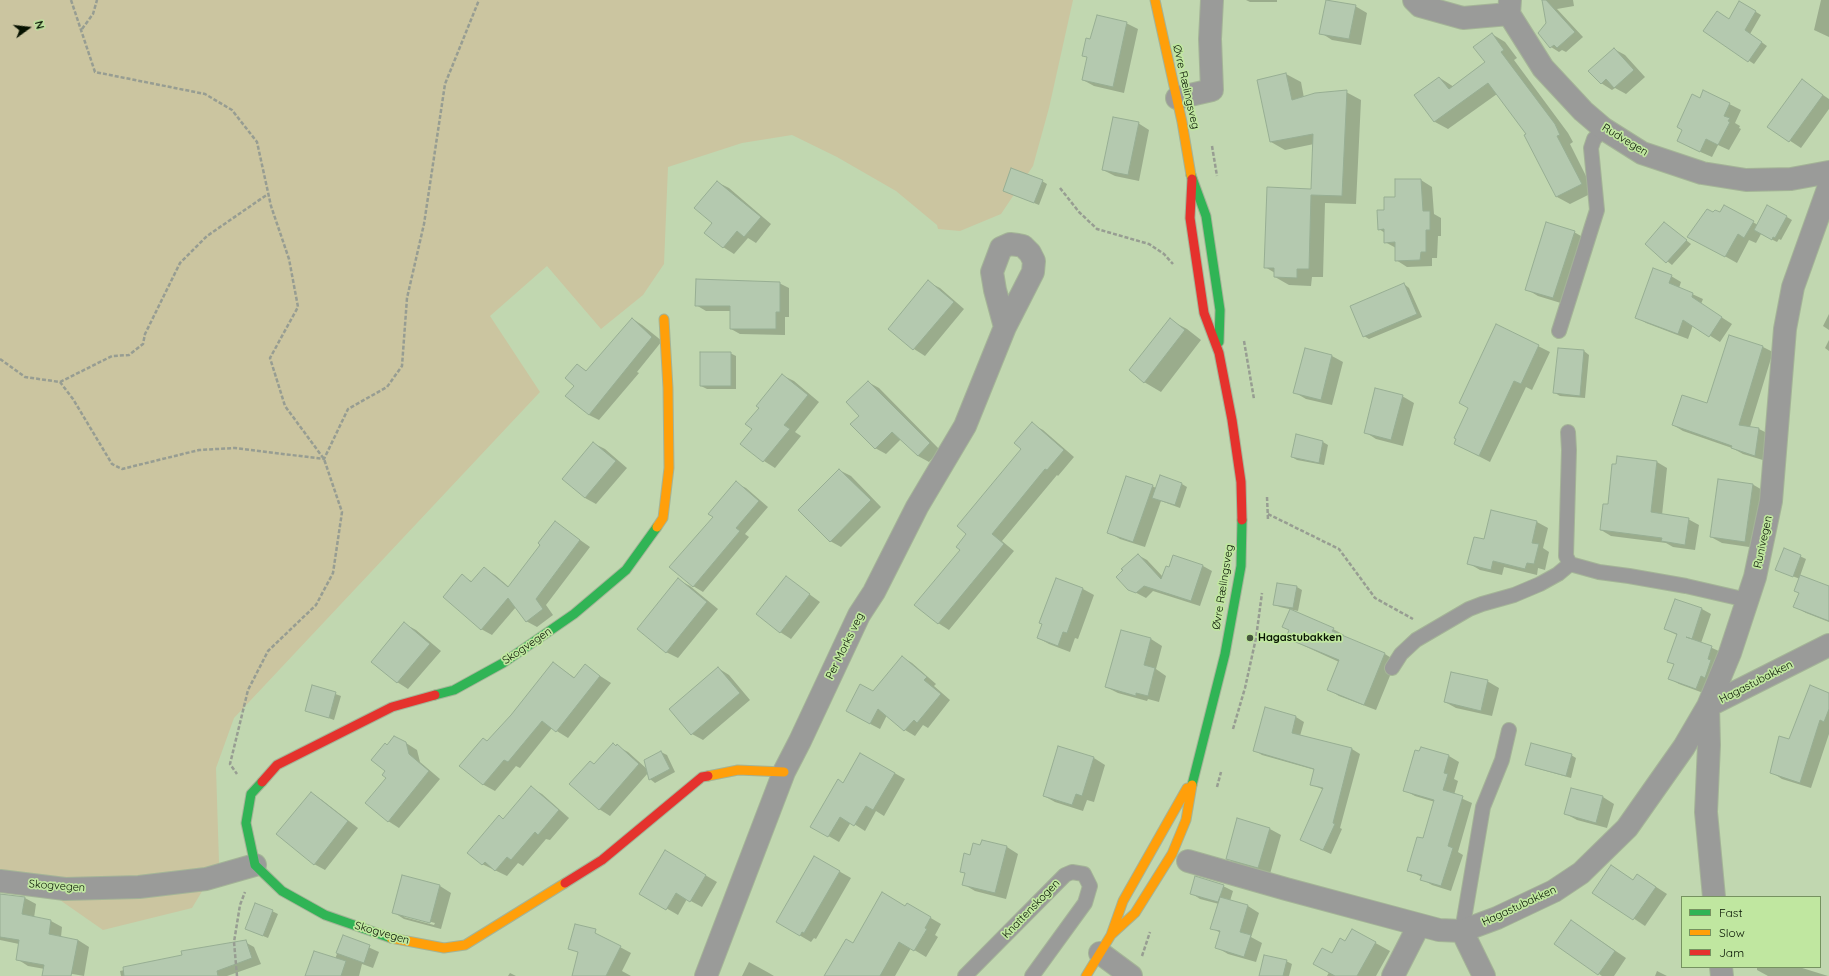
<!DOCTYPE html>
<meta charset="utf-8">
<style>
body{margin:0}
#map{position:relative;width:1829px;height:976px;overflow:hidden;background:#c1d7b0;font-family:Quicksand,sans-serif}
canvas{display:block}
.legend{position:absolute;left:1681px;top:896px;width:140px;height:72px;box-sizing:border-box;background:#c0e7a0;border:1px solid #769260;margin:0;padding:5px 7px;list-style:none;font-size:12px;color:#061200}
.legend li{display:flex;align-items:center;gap:8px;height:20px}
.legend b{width:20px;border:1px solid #769260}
.north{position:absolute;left:8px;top:8px;width:40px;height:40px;-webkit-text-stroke:3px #c0e7a0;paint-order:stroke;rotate:75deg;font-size:11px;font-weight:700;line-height:16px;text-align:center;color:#061200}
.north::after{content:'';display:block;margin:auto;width:14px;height:18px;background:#061200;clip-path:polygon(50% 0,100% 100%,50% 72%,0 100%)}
</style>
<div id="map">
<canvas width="1829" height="976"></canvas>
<ul class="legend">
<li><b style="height:5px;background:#30b455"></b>Fast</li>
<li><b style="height:5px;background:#ff9f0a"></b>Slow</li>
<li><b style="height:5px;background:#e5322d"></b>Jam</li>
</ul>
<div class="north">N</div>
</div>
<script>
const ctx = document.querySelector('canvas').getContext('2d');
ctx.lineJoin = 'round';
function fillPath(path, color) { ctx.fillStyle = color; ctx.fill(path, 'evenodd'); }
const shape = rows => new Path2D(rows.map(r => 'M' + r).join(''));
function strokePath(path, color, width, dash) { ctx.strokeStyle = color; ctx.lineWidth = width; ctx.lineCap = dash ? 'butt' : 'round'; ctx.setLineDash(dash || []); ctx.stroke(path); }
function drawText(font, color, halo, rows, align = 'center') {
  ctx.font = font + ' Quicksand,sans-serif'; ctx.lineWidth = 3.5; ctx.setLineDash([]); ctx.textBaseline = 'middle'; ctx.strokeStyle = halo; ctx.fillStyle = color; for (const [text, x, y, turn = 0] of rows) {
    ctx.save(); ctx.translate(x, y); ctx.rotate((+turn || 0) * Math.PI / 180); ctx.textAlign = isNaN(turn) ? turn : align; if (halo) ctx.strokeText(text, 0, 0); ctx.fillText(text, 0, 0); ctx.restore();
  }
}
const green = shape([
 [0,0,1073,0,1049,108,1033,166,1001,214,960,231,938,229,937,225,896,191,837,157,792,135,742,143,668,167,664,264,643,295,601,329,547,266,490,316,540,392,234,718,216,768,219,863,192,908,103,930,47,891,0,891]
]);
const shadow = shape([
 [1246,0,1277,0,1277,2,1250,2],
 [1543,0,1573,0,1574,6,1557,9,1583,37,1566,52,1562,50,1559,52,1551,47],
 [1821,0,1829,0,1829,37,1814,30],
 [1740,2,1761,15,1750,34,1767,46,1754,64,1704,31,1729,20],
 [1355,6,1367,13,1361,45,1332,40,1321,33],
 [1126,23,1138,29,1124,93,1094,86,1083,80,1088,58,1084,55],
 [1492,34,1505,42,1517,58,1514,60,1568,133,1573,142,1570,144,1594,192,1570,204,1557,197,1525,135,1527,134,1497,94,1448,129,1435,122,1415,95,1440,78,1454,87,1486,62],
 [1614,49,1625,55,1645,77,1626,94,1615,88,1612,90,1601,83],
 [1286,74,1301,82,1304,98,1346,92,1361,100,1356,204,1325,203,1323,277,1312,277,1311,286,1289,285,1275,277,1275,273,1265,267,1312,190,1314,144,1285,150,1271,142,1258,80],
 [1802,81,1829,99,1829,109,1801,148,1769,127],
 [1704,91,1741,110,1735,123,1740,126,1739,128,1741,129,1729,150,1718,145,1712,157,1689,147,1700,99],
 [1138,123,1149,130,1139,181,1115,176,1103,170],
 [1421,180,1432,187,1434,214,1441,218,1441,236,1438,236,1437,258,1432,258,1432,266,1407,267,1396,260,1396,248,1385,242,1385,233,1379,229,1385,211],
 [1042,181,1047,184,1039,205,1004,191],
 [717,182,729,188,771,224,756,243,748,238,734,254,723,247,713,223],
 [1724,206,1758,225,1787,217,1792,220,1781,240,1779,239,1777,242,1761,234,1756,243,1749,240,1737,263,1689,236,1713,214,1720,214],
 [1669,227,1691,244,1672,265,1646,244],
 [1574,232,1586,239,1564,304,1538,296,1526,289],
 [1671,276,1681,282,1679,288,1703,299,1701,304,1732,324,1720,342,1693,325,1688,339,1646,323,1636,317],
 [928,282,940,288,964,309,925,356,914,349],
 [779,283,789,288,789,317,785,317,785,335,740,334,731,329,731,311,706,311,696,305],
 [1404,284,1409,288,1422,317,1369,339,1364,336],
 [1829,314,1829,330,1823,326],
 [633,319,642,325,662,341,637,372,639,373,599,420,589,415,577,365,587,371],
 [1170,320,1187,329,1201,340,1161,392,1144,382],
 [1729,336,1763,347,1773,352,1750,427,1759,429,1769,434,1766,461,1743,454,1732,448,1683,431,1673,425,1708,405],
 [1829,340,1829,351,1825,348],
 [1538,346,1550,352,1532,390,1526,387,1490,462,1455,444,1469,408],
 [1559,349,1584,351,1589,355,1585,398,1560,396,1555,393],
 [730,353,736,356,736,389,707,389,701,386],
 [1332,356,1343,362,1332,405,1306,399,1294,392],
 [782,375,794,381,819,402,795,432,801,436,775,468,764,461,742,443,753,429,760,407],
 [868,382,879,388,940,450,929,462,918,456,901,439,886,454,875,448,861,416],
 [1402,396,1414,403,1403,446,1376,439,1365,432],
 [1032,424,1043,430,1074,457,1058,476,1057,475,1002,541,1014,551,949,630,938,623,968,534,1023,448],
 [1296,436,1323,442,1328,445,1324,465,1297,460,1292,457],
 [593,443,605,449,627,468,596,504,585,498],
 [1657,462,1667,468,1662,515,1688,519,1699,525,1695,550,1673,547,1666,543,1611,536,1601,530,1609,505],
 [839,470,851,476,881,507,841,547,830,541],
 [736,483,746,488,768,507,745,534,749,537,703,592,693,586,714,517],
 [1182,484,1187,487,1180,508,1161,501,1145,547,1120,539,1108,532,1152,486,1156,488],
 [1752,484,1764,491,1756,548,1722,543,1711,537],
 [555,522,590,547,546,605,553,615,537,627,526,621,516,607,492,635,481,629,462,576,473,582,484,569,495,575,509,587,541,545],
 [1537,522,1548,528,1543,548,1549,552,1545,570,1538,568,1537,575,1504,567,1502,575,1480,570,1468,563,1484,540],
 [1785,549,1806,559,1800,576,1829,587,1829,622,1806,613,1795,607,1800,593,1800,579,1782,572],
 [1138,555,1147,560,1163,577,1170,568,1174,556,1203,566,1212,571,1200,606,1153,591,1146,598,1129,589],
 [786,577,820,602,791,639,780,632],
 [1057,579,1083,589,1094,595,1078,639,1075,638,1070,652,1049,644,1038,638],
 [679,580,690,586,718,609,678,658,666,652],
 [1278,584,1297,587,1302,590,1298,611,1280,607,1274,604],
 [1702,609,1711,614,1701,643,1721,652,1706,694,1679,684,1670,679,1674,665,1668,661,1677,635,1665,629],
 [405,624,416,630,441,651,408,689,397,682],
 [1333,629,1344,635,1343,637,1385,654,1396,661,1376,710,1339,696,1328,689,1339,662,1287,638],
 [1122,631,1151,639,1162,646,1156,669,1166,676,1159,702,1148,699,1147,701,1118,693,1106,687],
 [902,657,912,663,936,684,934,686,950,700,928,728,923,725,915,736,905,730,887,715,880,729,857,717,873,692],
 [553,663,575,678,585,666,611,683,568,738,552,728,520,768,516,766,495,791,484,785,461,766,488,742,512,715],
 [718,668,729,675,750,700,703,740,692,734],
 [1487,681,1499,688,1492,716,1456,708,1445,702],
 [313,686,341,696,334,720,306,710],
 [1829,694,1829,734,1811,788,1782,779,1771,772,1779,737,1790,740],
 [1266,708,1296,717,1304,722,1300,736,1352,749,1360,754,1340,828,1342,829,1331,854,1309,844,1324,790,1311,784,1315,770,1262,755,1254,750],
 [406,743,417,750,420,762,440,779,399,828,388,821,388,745],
 [617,746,628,752,647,769,661,752,667,755,675,772,655,783,650,779,648,773,610,816,599,809,590,762,595,765],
 [1059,747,1094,758,1105,765,1094,802,1087,800,1083,811,1055,802,1044,796],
 [861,754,905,779,884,816,876,811,865,831,851,822,839,842,811,826,844,784],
 [1571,755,1576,758,1571,778,1532,767,1526,764],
 [1449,756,1459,762,1454,779,1458,781,1454,795,1472,803,1458,852,1463,855,1451,891,1432,885,1422,879,1422,877,1408,870,1423,839,1435,802,1415,796,1404,790],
 [531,788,542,794,569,818,550,840,546,839,523,866,518,863,507,876,482,864,499,816,504,819],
 [1572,790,1603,797,1614,804,1607,828,1577,820,1566,814],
 [311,793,322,800,358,828,325,870,314,864],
 [1270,829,1281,835,1270,874,1238,865,1227,858],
 [981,846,1007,847,1018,854,1006,899,975,891,963,884,966,874,961,871,971,856],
 [666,852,717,882,702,907,687,899,678,915,640,893],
 [814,857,851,878,816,939,814,938,811,942,777,922],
 [1612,866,1634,881,1638,875,1667,894,1645,926,1594,892],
 [440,886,451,893,441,929,404,919,393,912],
 [404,915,435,923,434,925,404,917],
 [1223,886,1233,891,1230,901,1248,906,1259,913,1251,937,1262,943,1256,962,1228,954,1216,947,1221,933,1211,928,1219,904,1200,899,1191,893],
 [0,894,25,898,36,904,34,918,51,921,62,927,61,937,78,940,89,947,84,976,28,966,17,959,19,944,0,940],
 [907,904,941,924,935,935,938,937,926,957,911,948,895,976,825,976,853,944,906,907],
 [272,911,278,914,268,938,246,929],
 [1582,928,1626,958,1614,976,1602,976,1555,944],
 [1352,930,1390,951,1376,976,1327,976],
 [344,936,379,952,373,968,362,964,359,976,306,976,335,959],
 [245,942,254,947,261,964,227,976,121,976,120,971],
 [620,947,631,953,622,971,631,976,574,976],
 [1286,961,1292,964,1289,976,1260,976],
 [749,962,769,973,774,976,742,976],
 [1757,967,1799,967,1828,976,1768,976,1757,970],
 [1657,971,1667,976,1655,976],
 [510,973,516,976,508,976]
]);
const building = shape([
 [1326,0,1356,5,1349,39,1319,34,1326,0],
 [1542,0,1546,0,1575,32,1557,48,1554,45,1550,48,1538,33,1546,23,1542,0],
 [1739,1,1756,11,1745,30,1762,42,1748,62,1703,31,1717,11,1729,19,1739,1],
 [1097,15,1127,22,1113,87,1082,80,1087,57,1082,56,1086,38,1090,39,1097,15],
 [1492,33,1504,50,1501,52,1555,124,1560,135,1557,136,1582,184,1556,197,1524,135,1526,134,1488,83,1434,122,1414,95,1439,77,1449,89,1485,62,1473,47,1492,33],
 [1614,48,1634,70,1614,88,1606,79,1601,84,1588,71,1614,48],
 [1286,73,1292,100,1315,93,1347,90,1342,196,1311,195,1309,269,1297,269,1297,278,1274,277,1274,268,1264,268,1267,187,1311,189,1313,134,1270,142,1257,80,1286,73],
 [1802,79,1823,95,1789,142,1767,127,1802,79],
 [1703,90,1730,103,1724,116,1730,118,1728,121,1730,122,1718,145,1706,139,1700,152,1677,141,1682,130,1677,127,1692,94,1700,98,1703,90],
 [1113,117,1139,122,1128,175,1102,170,1113,117],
 [1011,168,1043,180,1034,203,1003,191,1011,168],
 [1395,179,1421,179,1423,211,1430,211,1430,230,1426,230,1426,252,1421,252,1420,260,1395,261,1395,242,1384,243,1384,229,1378,230,1377,210,1384,210,1384,197,1395,197,1395,179],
 [717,181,761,217,744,237,737,231,723,248,704,233,712,223,694,208,717,181],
 [1724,205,1754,221,1744,238,1738,234,1725,257,1687,237,1707,209,1713,212,1715,210,1720,212,1724,205],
 [1767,205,1787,216,1775,238,1773,237,1772,240,1754,230,1767,205],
 [1546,222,1575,231,1553,298,1525,290,1546,222],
 [1664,222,1687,240,1666,263,1645,244,1664,222],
 [1653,268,1672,275,1669,283,1693,293,1692,297,1722,317,1709,337,1683,320,1678,334,1635,318,1653,268],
 [696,279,780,282,780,312,776,312,776,329,730,329,730,306,695,306,696,279],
 [928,280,954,302,913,350,888,329,928,280],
 [1404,283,1417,314,1363,337,1350,306,1404,283],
 [632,318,652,337,589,415,565,396,574,386,565,378,577,364,586,371,632,318],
 [1170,318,1185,330,1144,383,1129,370,1170,318],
 [1496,324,1539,345,1521,384,1514,381,1479,456,1454,444,1456,439,1454,438,1468,408,1459,403,1496,324],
 [1729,335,1763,346,1739,425,1759,428,1755,456,1731,448,1732,446,1672,425,1682,395,1707,403,1729,335],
 [1305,348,1332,355,1321,400,1293,393,1305,348],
 [1558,348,1584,350,1580,396,1553,393,1558,348],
 [700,352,731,352,731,386,700,386,700,352],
 [782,374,808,395,784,425,790,429,763,462,740,444,752,429,745,424,759,408,756,406,782,374],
 [868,381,930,443,918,456,892,432,875,449,850,424,859,416,846,402,868,381],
 [1375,388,1403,395,1391,440,1364,433,1375,388],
 [1032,422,1064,450,1047,470,1045,469,992,534,1004,544,938,624,914,605,960,550,956,547,966,534,957,526,1021,449,1014,443,1032,422],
 [1296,434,1323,441,1319,463,1291,457,1296,434],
 [593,442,616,461,585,498,562,479,593,442],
 [1617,456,1657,461,1651,512,1689,518,1685,545,1661,541,1662,538,1600,530,1603,504,1608,504,1612,464,1616,464,1617,456],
 [839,469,871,500,830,542,798,510,839,469],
 [1160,475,1182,483,1175,505,1152,498,1160,475],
 [1126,476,1153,485,1133,542,1107,533,1126,476],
 [1718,479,1753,484,1745,542,1710,537,1718,479],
 [736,481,759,501,736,528,740,531,693,587,669,567,713,517,708,514,736,481],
 [1491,510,1537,521,1532,543,1539,544,1534,564,1527,563,1525,569,1493,561,1491,570,1467,564,1474,537,1484,539,1491,510],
 [555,521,580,540,536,599,543,609,526,622,508,598,481,630,443,597,462,574,471,582,484,567,508,587,540,545,538,543,555,521],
 [1784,548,1801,555,1793,577,1775,570,1784,548],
 [1138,554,1161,579,1166,566,1169,567,1173,555,1203,565,1191,601,1144,586,1136,593,1128,590,1116,577,1123,570,1121,569,1138,554],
 [1800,575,1829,586,1829,621,1793,607,1799,593,1794,591,1800,575],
 [786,576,810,594,780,633,756,614,786,576],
 [678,578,707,602,666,653,637,629,678,578],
 [1056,578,1083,588,1067,633,1063,632,1058,646,1037,638,1042,624,1039,623,1056,578],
 [1277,583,1297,586,1293,608,1273,605,1277,583],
 [1675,599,1702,608,1692,639,1686,637,1712,646,1708,659,1711,660,1705,678,1701,676,1696,689,1668,679,1674,664,1667,662,1677,634,1664,629,1675,599],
 [1290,609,1334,628,1332,631,1385,653,1364,705,1327,690,1339,660,1286,638,1289,630,1282,627,1290,609],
 [404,622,430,644,397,683,371,662,404,622],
 [1121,630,1151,638,1144,665,1155,668,1148,696,1136,693,1136,696,1105,687,1121,630],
 [902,656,927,677,924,680,941,694,917,723,914,720,904,731,878,709,870,724,846,711,860,684,873,691,902,656],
 [553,662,574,678,585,664,600,676,556,732,542,721,508,762,504,760,483,785,459,766,483,738,487,741,511,715,553,662],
 [718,667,740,693,691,735,669,709,718,667],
 [1451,672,1488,680,1481,711,1444,702,1451,672],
 [312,685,336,692,329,718,305,711,312,685],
 [1810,685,1829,693,1829,709,1824,722,1820,720,1800,783,1770,773,1779,736,1789,739,1810,685],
 [1265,707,1296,716,1292,733,1352,748,1333,823,1335,824,1323,850,1300,840,1323,788,1310,785,1314,769,1253,751,1265,707],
 [394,736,406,742,409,754,429,771,388,822,365,803,386,778,382,775,385,771,371,760,385,743,387,745,394,736],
 [613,743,616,746,617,744,639,764,599,810,569,784,590,761,594,764,613,743],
 [1531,743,1572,754,1566,776,1525,765,1531,743],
 [1058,746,1094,757,1082,796,1076,794,1072,805,1043,796,1058,746],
 [1421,747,1449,755,1444,773,1448,774,1443,790,1463,796,1448,846,1453,848,1441,886,1420,880,1422,875,1407,871,1417,837,1423,838,1434,800,1403,791,1415,750,1419,751,1421,747],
 [661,751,670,769,649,780,644,760,661,751],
 [860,753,895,773,873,810,866,806,854,826,840,817,828,837,810,827,838,779,843,783,860,753],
 [531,786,559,810,538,835,535,832,511,860,507,857,495,871,485,862,482,865,467,853,499,815,503,819,531,786],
 [1571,788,1603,796,1596,823,1564,814,1571,788],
 [311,792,348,821,314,865,276,834,311,792],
 [1237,818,1270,828,1258,868,1226,859,1237,818],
 [982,840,1007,846,995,893,962,885,965,873,960,872,964,853,970,855,973,843,980,845,982,840],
 [665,850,706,875,690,902,676,893,666,910,639,894,665,850],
 [814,856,840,871,804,933,802,932,800,936,776,922,814,856],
 [1611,865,1633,880,1637,874,1656,887,1633,920,1592,893,1611,865],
 [402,875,440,885,430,923,392,913,402,875],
 [1195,876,1224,885,1218,902,1190,894,1195,876],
 [882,892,905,906,907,903,931,917,925,928,927,929,914,951,899,942,880,976,824,976,846,939,853,943,882,892],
 [0,894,25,897,22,914,51,920,49,934,78,940,71,976,42,976,44,965,16,960,19,940,0,937,0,894],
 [1220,897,1248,905,1240,932,1251,935,1244,957,1215,948,1220,931,1210,929,1220,897],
 [255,903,273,910,263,936,245,929,255,903],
 [1571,920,1615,951,1598,975,1554,944,1571,920],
 [575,924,596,929,595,933,621,946,606,976,572,976,578,952,568,949,575,924],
 [1352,929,1376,942,1357,976,1335,976,1313,964,1322,948,1332,953,1340,938,1345,941,1352,929],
 [343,935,370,945,364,963,336,953,343,935],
 [246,940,252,958,217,971,218,976,124,976,123,967,182,955,181,951,246,940],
 [314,951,346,961,341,976,305,976,314,951],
 [1264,955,1287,960,1283,976,1259,976,1264,955]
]);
const path = shape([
 [71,0,95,72,205,94,232,110,257,142,271,206,289,259,298,307,270,358,285,406,324,459,342,512,333,573,316,605,268,651,248,690,230,764,237,774],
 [82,29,93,14,97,0],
 [1212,146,1217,176],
 [1060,188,1079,212,1097,229,1149,244,1164,254,1173,264],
 [1244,341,1254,399],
 [0,359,25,377,60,382,73,399,112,464,122,469,199,450,235,448,324,459,348,409,387,387,402,366,407,298,424,224,445,84,479,0],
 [60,382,112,356,129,355,143,344,145,334,180,263,207,236,268,194],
 [1267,497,1268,520],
 [1268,514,1339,549,1375,598,1413,619],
 [1233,729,1245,688,1256,638,1262,593],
 [1217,787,1221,772],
 [1142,956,1150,932],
 [237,976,234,942,240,905,245,892]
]);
const lane = shape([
 [1559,331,1597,210,1591,148,1594,139,1604,129],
 [1568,432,1569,450,1566,556,1570,564,1599,572,1629,576,1686,586,1747,600],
 [1392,668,1401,654,1416,640,1469,609,1482,604,1514,595,1540,584,1558,574,1570,564],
 [1462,931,1483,807,1502,760,1509,730],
 [965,976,1065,875,1072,872,1084,874,1090,886,1085,903,1032,976]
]);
const street = shape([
 [1414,0,1420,6,1463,18,1509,14],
 [1510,0,1509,14,1543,68,1583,111,1604,129,1642,153,1702,173,1746,180,1791,179,1829,172],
 [1177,98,1212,90,1210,39,1212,0],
 [1188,861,1286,889,1439,930,1462,931,1497,918,1554,891,1581,873,1627,828,1684,747,1708,706,1829,645],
 [0,881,65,889,139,887,206,879,255,865],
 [1714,897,1706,812,1709,745,1708,706,1730,653,1755,577,1771,501,1785,329,1793,287,1829,186],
 [1462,931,1484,976],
 [1100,953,1131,976],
 [1721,967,1722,976],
 [706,976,784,772,800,741,859,615,874,592,917,507,965,426,1005,327,1033,272,1034,261,1030,253,1023,246,1018,245,1010,244,1001,248,992,272,995,290,1005,327],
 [1393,976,1419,925]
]);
const fast = shape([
 [1191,175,1206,216,1220,310,1219,342],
 [435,695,454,690,503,663,574,614,626,570,657,527],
 [262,782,251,794,246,823,255,865,282,891,325,915,391,938],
 [1192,785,1225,654,1241,566,1242,520]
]);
const slow = shape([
 [1155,0,1182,122,1191,175],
 [657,527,663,518,669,468,668,388,664,319],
 [708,776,738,770,784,772],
 [1111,935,1135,913,1172,854,1186,820,1192,785],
 [391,938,444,948,465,945,565,883],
 [1086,976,1111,935,1123,901,1187,788]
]);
const jam = shape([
 [1192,179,1190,218,1204,313,1219,353,1232,420,1241,482,1242,520],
 [262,782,277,765,392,707,435,695],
 [565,883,602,860,702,777,708,776]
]);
const markers = [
 [1250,638,4,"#47573e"]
];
const streetNames = [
 ["Øvre Rælingsveg",1186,87,77],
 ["Rudvegen",1625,140,31],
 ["Runivegen",1763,542,-78],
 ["Øvre Rælingsveg",1223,587,-81],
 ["Skogvegen",527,646,-34],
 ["Per Morks veg",845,646,-64],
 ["Hagastubakken",1756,682,-27],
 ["Skogvegen",57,886,4],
 ["Hagastubakken",1519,906,-25],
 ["Knattenskogen",1031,909,-46],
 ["Skogvegen",382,933,16]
];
const poiNames = [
 ["Hagastubakken",1258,638]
];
fillPath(green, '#cbc5a0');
fillPath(shadow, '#0003');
fillPath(building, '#b4c9af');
strokePath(building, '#97ae93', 1);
strokePath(lane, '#a4b497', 16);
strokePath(street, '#a4b497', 24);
strokePath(fast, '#a4b497', 11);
strokePath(slow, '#a4b497', 11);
strokePath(jam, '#a4b497', 11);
strokePath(path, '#979d92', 2.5, [4, 2]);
strokePath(lane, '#9a9b99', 14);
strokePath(street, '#9a9b99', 22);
strokePath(fast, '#30b455', 9);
strokePath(slow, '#ff9f0a', 9);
strokePath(jam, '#e5322d', 9);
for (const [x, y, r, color] of markers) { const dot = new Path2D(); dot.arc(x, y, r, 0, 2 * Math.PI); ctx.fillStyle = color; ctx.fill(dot); strokePath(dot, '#c0e7a0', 1.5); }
drawText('11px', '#061200', '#c0e7a0', streetNames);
drawText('bold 11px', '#061200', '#c0e7a0', poiNames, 'left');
</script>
